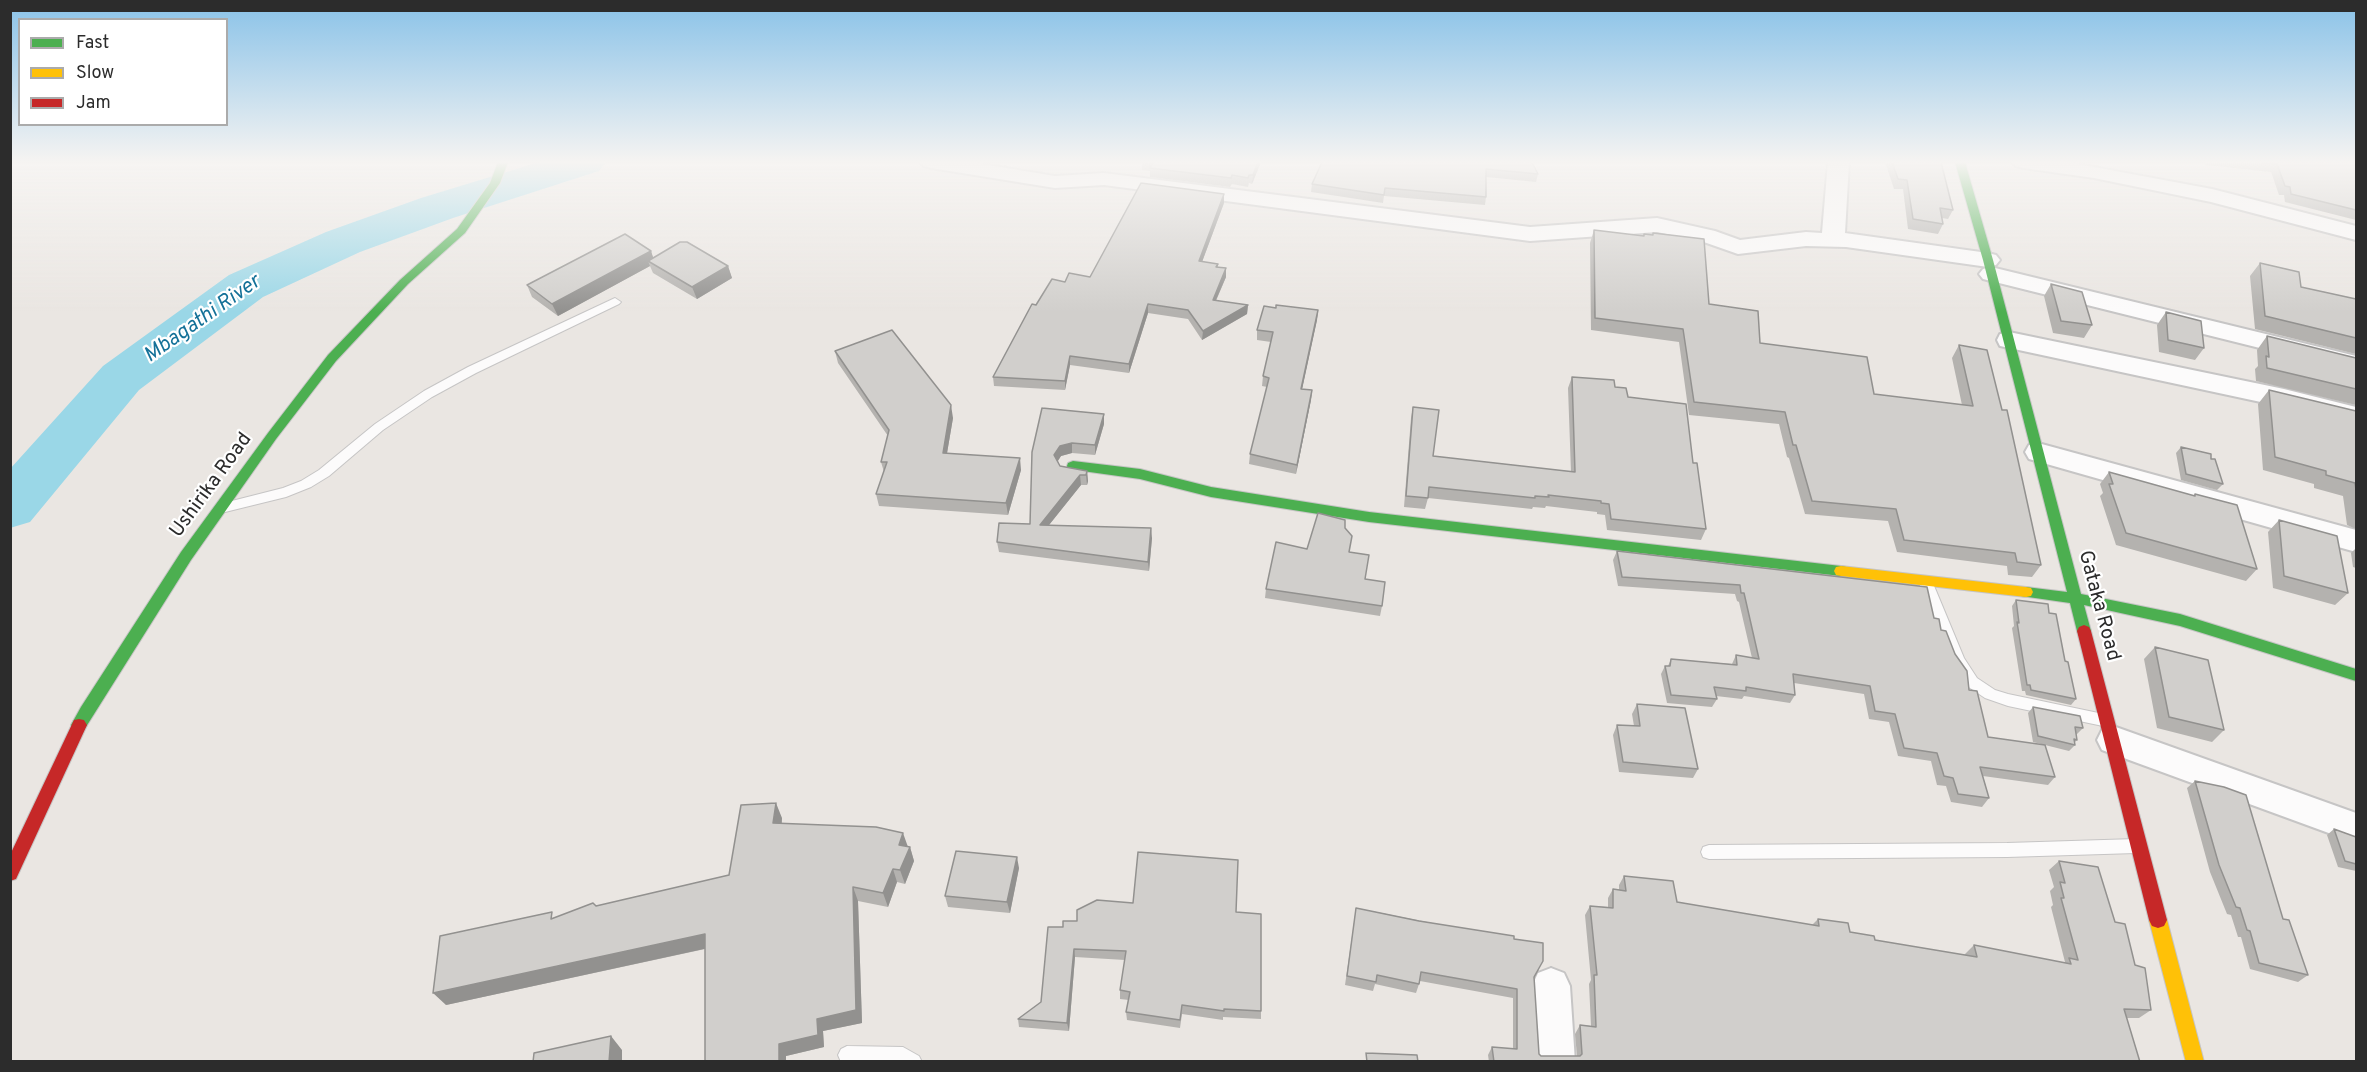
<!DOCTYPE html>
<style>
body{margin:0}
#map{position:relative;width:2367px;height:1072px;overflow:hidden;background:#eae6e2;font-family:Overpass,sans-serif}
canvas{display:block}
.frame{position:absolute;inset:0;border:12px solid #2c2c2c;pointer-events:none}
.legend{position:absolute;left:18px;top:18px;width:210px;height:108px;box-sizing:border-box;background:#fff;border:2px solid #ababab;margin:0;padding:8px 10px;list-style:none;font-size:18px;color:#2c2c2c}
.legend li{display:flex;align-items:center;gap:12px;height:30px}
.legend b{width:30px;border:2px solid #ababab}
</style>
<div id="map">
<canvas width="2367" height="1072"></canvas>
<div class="frame"></div>
<ul class="legend">
<li><b style="height:8px;background:#4caf50"></b>Fast</li>
<li><b style="height:8px;background:#ffc107"></b>Slow</li>
<li><b style="height:8px;background:#c62828"></b>Jam</li>
</ul>
</div>
<script>
const ctx = document.querySelector('canvas').getContext('2d');
ctx.lineJoin = 'round';
const shape = rows => new Path2D(rows.map(r => 'M' + r).join(''));
function fillPath(path, color) { ctx.fillStyle = color; ctx.fill(path, 'evenodd'); }
function strokePath(path, color, width, dash) { ctx.strokeStyle = color; ctx.lineWidth = width; ctx.lineCap = dash ? 'butt' : 'round'; ctx.setLineDash(dash || []); ctx.stroke(path); }
function drawText(font, color, halo, rows, align = 'center') {
  ctx.font = font + ' Overpass,sans-serif'; ctx.lineWidth = 4.5; ctx.setLineDash([]); ctx.textBaseline = 'middle'; ctx.strokeStyle = halo; ctx.fillStyle = color; for (const [text, x, y, turn = 0] of rows) {
    ctx.save(); ctx.translate(x, y); ctx.rotate((+turn || 0) * Math.PI / 180); ctx.textAlign = isNaN(turn) ? turn : align; if (halo) ctx.strokeText(text, 0, 0); ctx.fillText(text, 0, 0); ctx.restore();
  }
}
const river = shape([
 [539,162,606,162,599,171,453,218,360,252,263,297,139,390,30,522,10,528,10,469,103,366,229,275,326,232,421,198,539,162]
]);
const lane = shape([
 [615,298,621,302,619,304,476,373,432,397,383,430,329,476,311,487,286,497,225,512,218,507,220,504,283,488,301,481,319,470,375,424,424,391,468,367,615,298],
 [1925,576,1930,577,1932,581,1964,658,1977,678,1995,690,2008,694,2108,715,2111,720,2108,725,2103,726,2008,706,1985,698,1967,686,1951,661,1918,581,1920,577,1925,576],
 [2136,839,2142,841,2144,846,2142,851,2136,853,2007,857,1709,859,1703,857,1701,852,1703,847,1709,845,2007,843,2136,839],
 [847,1046,903,1047,919,1056,922,1062,841,1062,838,1055,841,1049,847,1046]
]);
const street = shape([
 [920,162,970,162,1055,176,1104,173,1530,227,1657,218,1715,231,1740,240,1806,232,1822,233,1828,162,1849,162,1845,233,1988,253,1996,255,2000,260,1996,265,1988,267,1846,247,1806,246,1738,254,1701,241,1657,232,1530,241,1104,185,1055,188,931,168,924,166,920,162],
 [2012,162,2067,162,2212,189,2356,226,2356,240,2211,202,2094,178,2023,168,2016,166,2012,162],
 [1991,267,2356,356,2356,372,1983,279,1979,274,1983,269,1991,267],
 [2009,332,2284,389,2356,407,2356,425,2284,407,2000,346,1997,340,2000,334,2009,332],
 [2038,443,2356,530,2356,552,2029,459,2025,452,2029,445,2038,443],
 [2113,726,2356,813,2356,843,2102,750,2097,740,2102,730,2113,726],
 [1551,968,1564,973,1570,986,1575,1062,1537,1062,1532,986,1538,973,1551,968]
]);
const fast = shape([
 [498,162,508,162,500,183,465,233,408,284,336,361,276,439,191,560,84,730,79,731,74,730,71,725,81,707,181,552,268,433,328,355,400,280,457,229,490,183,498,162],
 [1955,162,1965,162,1993,260,2081,594,2180,614,2356,669,2356,681,2180,626,2084,605,2091,631,2089,635,2084,637,2079,635,2077,631,2070,603,2021,596,2019,592,2021,588,2026,587,2067,592,1983,260,1955,162],
 [1073,461,1140,469,1211,487,1369,512,1841,566,1846,567,1848,571,1846,575,1841,576,1369,522,1211,497,1140,479,1068,469,1067,466,1068,463,1073,461]
]);
const slow = shape([
 [1841,566,2026,587,2031,588,2033,592,2031,596,2026,597,1841,576,1836,575,1834,571,1836,567,1841,566],
 [2158,912,2164,914,2167,920,2204,1062,2186,1062,2149,920,2152,914,2158,912]
]);
const jam = shape([
 [2084,625,2089,627,2091,631,2167,920,2164,926,2158,928,2152,926,2149,920,2077,631,2079,627,2084,625],
 [79,719,84,720,87,725,16,879,10,881,10,855,74,720,79,719]
]);
const wall = shape([
 [1142,162,1261,162,1252,184,1249,183,1248,187,1232,184,1230,187,1150,177,1150,171,1142,170],
 [1532,162,1538,174,1536,182,1486,177,1486,197,1485,205,1384,196,1383,203,1311,192,1312,184],
 [1885,162,1941,162,1953,210,1948,219,1942,218,1943,224,1938,234,1908,229,1903,189,1894,189],
 [2205,162,2356,162,2356,220,2285,202,2284,195,2279,195,2271,172,2206,165],
 [1224,203,1202,262,1218,264,1218,267,1226,277,1216,301,1248,305,1247,314,1202,340,1188,319,1148,313,1129,373,1070,365,1065,390,994,386,993,377,1036,305,1065,282,1090,277],
 [1594,230,1643,236,1644,234,1652,235,1653,233,1709,304,1760,343,1874,394,1962,405,1952,358,1959,345,2041,565,2032,577,2008,575,2007,566,1897,552,1888,521,1805,514,1789,458,1787,457,1779,424,1689,415,1679,342,1591,330,1590,243],
 [651,251,653,258,728,266,732,278,697,299,653,273,650,266,558,316,532,297,527,285],
 [2260,263,2301,287,2356,299,2356,354,2255,329,2250,276],
 [2051,284,2092,325,2084,338,2053,333,2044,296],
 [1276,308,1318,310,1317,320,1302,389,1312,390,1311,400,1296,474,1249,464,1250,454,1267,387,1262,386,1263,376,1271,342,1257,340,1257,330],
 [2166,312,2204,348,2195,360,2159,352,2157,325],
 [2267,336,2356,358,2356,405,2256,381,2255,369,2258,366,2257,350],
 [835,351,953,418,947,453,1021,470,1008,515,879,506,876,494,884,472,881,462,888,436,838,363],
 [1572,377,1615,387,1628,397,1693,463,1706,529,1701,540,1607,530,1605,515,1597,514,1597,512,1546,506,1545,508,1533,507,1532,509,1428,498,1425,509,1404,507,1411,418,1413,407,1433,456,1571,472,1568,388],
 [2269,390,2356,411,2356,529,2347,525,2343,496,2314,488,2314,484,2263,470,2258,404],
 [1104,424,1095,455,1072,453,1061,456,1058,461,1060,466,1087,471,1088,481,1087,485,1081,485,1049,525,1152,538,1149,571,999,552,997,542,1030,524,1032,452],
 [2181,447,2211,459,2223,484,2217,490,2181,480,2176,453],
 [2109,472,2193,496,2195,494,2257,569,2246,581,2116,545,2100,496,2103,493,2100,484],
 [2279,520,2348,593,2335,605,2273,588,2268,532],
 [1345,528,1349,552,1382,606,1380,616,1265,598,1266,589,1307,549],
 [2356,548,2356,568,2353,567,2351,553],
 [1617,551,1934,618,1969,690,1988,737,2055,777,2048,785,1983,776,1989,798,1982,807,1951,802,1946,786,1937,785,1931,761,1898,756,1889,722,1869,719,1864,694,1794,683,1795,695,1790,703,1744,696,1742,699,1716,696,1717,699,1712,707,1667,703,1661,674,1665,666,1668,666,1671,659,1732,664,1736,655,1752,658,1739,602,1737,601,1735,594,1618,586,1613,560],
 [2016,600,2049,613,2076,699,2071,705,2026,695,2025,691,2022,691,2012,628,2014,626,2012,606],
 [2155,647,2224,730,2212,742,2157,728,2144,659],
 [1637,704,1698,769,1693,778,1619,772,1613,735,1617,725,1634,726,1632,714],
 [2033,707,2083,728,2077,734,2076,734,2077,740,2074,743,2075,745,2069,751,2033,742,2028,713],
 [2195,781,2283,919,2308,975,2298,982,2250,969,2241,937,2238,937,2231,915,2227,914,2210,872,2187,788],
 [782,818,782,824,910,847,914,861,905,884,897,882,888,907,858,901,862,1023,823,1031,824,1047,786,1056,705,949,446,1005,556,917,596,906,729,875],
 [2334,829,2356,837,2356,871,2338,867,2327,835],
 [2059,861,2115,922,2135,965,2151,1010,2139,1018,2127,1018,2140,1062,1489,1062,1488,1055,1492,1047,1513,1049,1513,998,1420,981,1416,993,1375,984,1373,991,1345,985,1356,908,1514,939,1539,970,1534,979,1539,1054,1541,1056,1577,1056,1575,1034,1580,1025,1591,1026,1589,984,1591,980,1585,915,1590,906,1608,907,1608,898,1613,889,1619,890,1619,885,1624,876,1677,902,1812,925,1818,919,1850,932,1875,940,1964,955,1974,945,2064,963,2065,962,2051,907,2053,905,2050,891,2054,887,2049,870],
 [1019,868,1010,913,948,907,945,896],
 [1236,912,1261,1011,1261,1019,1223,1017,1223,1020,1182,1014,1180,1028,1127,1020,1126,1012,1129,1000,1120,999,1120,990,1125,960,1075,957,1069,1031,1019,1027,1018,1019,1041,1002,1063,927,1077,921]
]);
const shadedWall = shape([
 [1258,162,1261,162,1252,184,1253,175],
 [1224,194,1224,203,1199,270,1199,261],
 [651,251,655,263,648,261,650,266,558,316,552,304],
 [728,266,732,278,697,299,692,287],
 [1226,268,1226,277,1212,309,1213,300],
 [1148,304,1148,313,1129,373,1129,364],
 [1248,305,1247,314,1202,340,1203,331],
 [1318,310,1317,320,1300,399,1301,389],
 [1070,356,1070,365,1065,390,1065,381],
 [1312,390,1311,400,1296,474,1297,465],
 [951,405,953,418,945,465,943,453],
 [1104,414,1104,424,1095,455,1095,445],
 [1072,443,1072,453,1061,456,1055,465,1054,455,1060,446],
 [1020,458,1021,470,1008,515,1006,503],
 [1087,471,1088,481,1087,485,1086,475],
 [1080,475,1081,485,1041,535,1040,525],
 [1151,528,1152,538,1149,571,1148,562],
 [776,803,782,818,780,837,773,823],
 [903,833,908,847,899,845],
 [910,847,914,861,905,884,900,870],
 [1017,857,1019,868,1010,913,1007,902],
 [893,869,897,882,888,907,883,893],
 [853,887,858,901,862,1023,823,1031,824,1047,786,1056,786,1062,779,1062,779,1044,817,1019],
 [705,934,713,947,446,1005,433,993],
 [1074,949,1075,957,1069,1031,1067,1023],
 [611,1036,622,1050,622,1062,609,1062]
]);
const building = shape([
 [1142,162,1258,162,1253,175,1249,175,1248,178,1232,175,1231,178,1150,168,1153,163,1142,162],
 [1322,162,1532,162,1538,174,1486,169,1486,197,1385,188,1384,195,1312,184,1322,162],
 [1892,162,1941,162,1953,210,1940,208,1943,224,1913,219,1907,180,1898,179,1892,162],
 [2257,162,2356,162,2356,210,2291,194,2290,187,2285,186,2277,164,2257,162],
 [1141,183,1224,194,1199,261,1218,264,1216,267,1226,268,1213,300,1248,305,1203,331,1188,310,1148,304,1129,364,1070,356,1065,381,993,377,1032,304,1036,305,1052,279,1065,282,1069,273,1090,277,1141,183],
 [1594,230,1644,236,1644,234,1653,235,1653,233,1704,239,1709,304,1758,311,1760,343,1867,357,1874,394,1973,406,1959,345,1987,350,2002,410,2007,410,2041,565,2017,562,2015,553,1904,540,1896,509,1812,501,1796,445,1793,445,1785,412,1694,402,1683,329,1595,318,1594,230],
 [625,234,651,251,552,304,527,285,625,234],
 [680,242,687,242,728,266,692,287,648,261,680,242],
 [2260,263,2299,272,2301,287,2356,299,2356,338,2265,316,2260,263],
 [2051,284,2082,292,2092,325,2061,321,2051,284],
 [1276,305,1318,310,1301,389,1312,390,1297,465,1250,454,1269,378,1263,376,1273,332,1257,330,1264,306,1276,308,1276,305],
 [2166,312,2201,321,2204,348,2168,340,2166,312],
 [892,330,951,405,943,453,1020,458,1006,503,876,494,887,462,881,462,889,430,835,351,892,330],
 [2267,336,2356,358,2356,389,2267,368,2266,356,2269,357,2267,336],
 [1572,377,1614,380,1615,387,1626,388,1628,397,1686,404,1693,463,1697,463,1706,529,1611,519,1609,504,1601,503,1601,501,1548,495,1549,497,1535,496,1535,498,1429,487,1428,498,1406,496,1413,407,1439,410,1433,456,1575,472,1572,377],
 [2269,390,2356,411,2356,490,2355,483,2326,475,2326,471,2275,457,2269,390],
 [1042,408,1104,414,1095,445,1072,443,1060,446,1054,455,1060,466,1087,471,1086,475,1080,475,1040,525,1151,528,1148,562,997,542,999,523,1030,524,1032,452,1042,408],
 [2181,447,2211,454,2211,459,2215,459,2223,484,2186,474,2181,447],
 [2109,472,2195,496,2195,494,2237,505,2257,569,2126,533,2109,484,2113,484,2109,472],
 [1318,513,1345,520,1345,528,1352,536,1349,552,1369,555,1365,579,1385,582,1382,606,1266,589,1276,542,1307,549,1318,513],
 [2279,520,2337,536,2348,593,2284,576,2279,520],
 [1617,551,1927,587,1934,618,1939,619,1941,630,1946,631,1955,654,1967,671,1969,690,1977,691,1988,737,2045,745,2055,777,1980,767,1989,798,1958,794,1953,778,1944,776,1937,753,1904,748,1895,714,1875,711,1870,686,1793,674,1795,695,1746,687,1746,691,1714,687,1717,699,1671,695,1665,666,1670,666,1671,659,1737,665,1736,655,1759,659,1744,593,1741,593,1740,585,1622,577,1617,551],
 [2016,600,2048,604,2049,613,2056,614,2065,661,2068,662,2076,699,2031,690,2030,685,2027,685,2017,622,2019,623,2016,600],
 [2155,647,2208,660,2224,730,2169,717,2155,647],
 [1637,704,1685,708,1698,769,1623,762,1617,725,1640,726,1637,704],
 [2033,707,2080,716,2083,728,2075,727,2077,740,2074,739,2075,745,2038,736,2033,707],
 [2195,781,2224,787,2246,795,2283,919,2289,920,2308,975,2259,963,2250,931,2247,930,2240,908,2236,907,2219,865,2195,781],
 [776,803,773,823,876,827,903,833,899,845,910,847,900,870,893,869,883,893,853,887,856,1010,817,1019,818,1035,779,1044,779,1062,705,1062,705,934,433,993,440,936,552,912,551,919,593,903,596,906,729,875,741,805,776,803],
 [2334,829,2356,837,2356,864,2345,861,2334,829],
 [956,851,1017,857,1007,902,945,896,956,851],
 [1138,852,1238,860,1236,912,1261,914,1261,1011,1224,1009,1224,1011,1182,1005,1180,1020,1126,1012,1130,992,1120,990,1126,951,1074,949,1067,1023,1018,1019,1041,1002,1048,927,1063,927,1063,921,1077,921,1077,910,1097,900,1133,903,1138,852],
 [2059,861,2098,867,2115,922,2125,924,2135,965,2145,968,2151,1010,2124,1009,2140,1062,1494,1062,1492,1047,1517,1049,1517,989,1421,972,1419,984,1377,975,1376,982,1347,976,1356,908,1419,921,1514,936,1514,939,1543,943,1543,961,1534,977,1539,1054,1541,1056,1580,1056,1582,1054,1580,1025,1596,1027,1594,975,1597,975,1590,906,1613,908,1613,889,1626,891,1624,876,1673,881,1677,902,1819,926,1818,919,1848,923,1850,932,1874,936,1875,940,1977,957,1974,945,2071,964,2069,958,2078,960,2061,898,2064,898,2060,882,2065,883,2059,861],
 [611,1036,609,1062,533,1062,534,1053,611,1036],
 [1366,1053,1417,1055,1418,1062,1367,1062,1366,1053]
]);
const streetNames = [
 ["Ushirika Road",212,486,-54],
 ["Gataka Road",2098,606,75]
];
const waterNames = [
 ["Mbagathi River",203,320,-35]
];
fillPath(river, '#9ad7e7');
strokePath(lane, '#c6c5c5', 2);
strokePath(street, '#c6c5c5', 4);
strokePath(fast, '#c6c5c5', 2);
strokePath(slow, '#c6c5c5', 2);
strokePath(jam, '#c6c5c5', 2);
fillPath(lane, '#fcfbfb');
fillPath(street, '#fcfbfb');
fillPath(fast, '#4caf50');
fillPath(slow, '#ffc107');
fillPath(jam, '#c62828');
fillPath(wall, '#b4b2af');
fillPath(shadedWall, '#92918f');
fillPath(building, '#d1cfcc');
strokePath(building, '#92918f', 1.5);
const sky = ctx.createLinearGradient(0, 0, 0, 312);
sky.addColorStop(0, '#89c2e8');
sky.addColorStop(0.52, '#f6f4f2');
sky.addColorStop(1, '#f6f4f200');
ctx.fillStyle = sky;
ctx.fillRect(0, 0, 2367, 312);
drawText('20px', '#2c2c2c', '#fff', streetNames);
drawText('italic 21px', '#147198', '#fff', waterNames);
</script>
